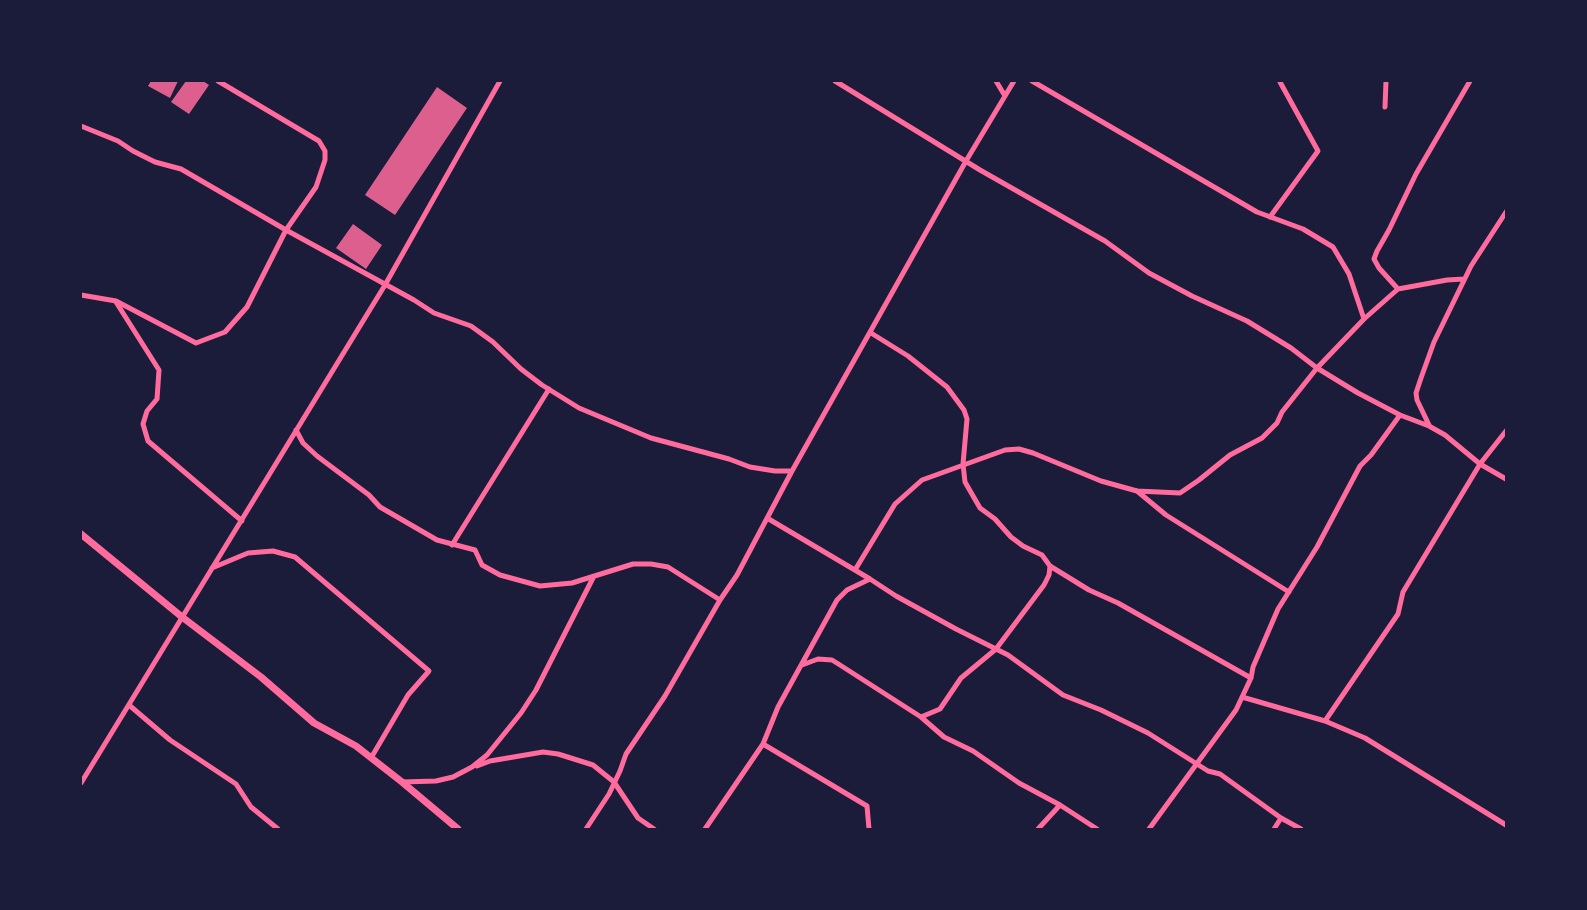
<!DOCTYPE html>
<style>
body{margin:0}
#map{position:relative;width:1587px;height:910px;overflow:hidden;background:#1b1b3a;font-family:Rubik,sans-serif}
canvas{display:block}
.frame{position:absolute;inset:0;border:82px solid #1b1b3a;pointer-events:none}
</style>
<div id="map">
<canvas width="1587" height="910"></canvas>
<div class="frame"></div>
</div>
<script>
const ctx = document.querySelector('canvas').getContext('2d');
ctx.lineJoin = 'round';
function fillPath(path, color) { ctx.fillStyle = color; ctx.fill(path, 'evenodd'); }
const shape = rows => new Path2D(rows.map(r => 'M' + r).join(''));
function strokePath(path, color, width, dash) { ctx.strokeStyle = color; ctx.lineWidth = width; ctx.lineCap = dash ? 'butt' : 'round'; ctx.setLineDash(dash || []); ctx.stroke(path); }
const building = shape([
 [151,81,178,81,170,98,148,86],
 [186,81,203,81,209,85,189,114,171,102],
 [437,87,467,108,395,215,365,195],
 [353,224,382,245,366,269,336,248]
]);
const minor = shape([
 [835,81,980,170,1105,241,1149,273,1192,296,1247,321,1291,348,1317,368,1358,393,1400,415,1429,426,1445,435,1480,464,1506,479],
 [996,81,1005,96],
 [1032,81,1257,212,1303,229,1333,247,1349,274,1364,319],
 [1385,107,1386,81],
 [81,126,118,141,133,151,155,162,181,169,286,230,414,300,434,313,471,326,493,342,521,369,542,385,579,408,651,438,729,459,750,467,775,471,792,471],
 [1270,217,1318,151,1280,82],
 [1398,289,1379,268,1374,259,1377,251,1389,230,1416,174,1470,81],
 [81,295,116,301,196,343,225,332,247,307,286,230,316,187,325,160,325,151,319,141,218,81],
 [116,302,159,370,157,399,147,411,143,424,148,441,242,521],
 [871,333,908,356,947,387,964,410,967,419,963,464,965,482,980,508,995,519,1011,537,1023,546,1042,555,1050,566,1089,590,1118,603,1251,678],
 [1429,425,1417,400,1416,393,1421,378,1434,342,1471,266,1506,212],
 [296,430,303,443,317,456,369,495,380,507,437,540,475,550,482,565,500,575,540,586,572,583,633,564,651,564,668,567,720,600],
 [1137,491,1166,515,1289,592],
 [767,518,870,579,896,596,956,629,1008,655,1063,695,1101,710,1148,733,1208,771,1220,774,1281,818,1301,829],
 [452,545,549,389],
 [212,568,248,553,273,551,295,557,429,671,408,695,371,758],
 [855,570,895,504,922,480,1005,450,1019,449,1033,453,1101,481,1137,491,1180,493,1199,480,1230,455,1262,438,1277,423,1282,412,1317,368,1364,319,1398,289,1447,280,1464,279],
 [802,665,818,659,832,660,840,665,921,717,944,737,973,751,1019,783,1060,805,1097,829],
 [1242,697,1325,721,1365,738,1506,825],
 [129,705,170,740,236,784,251,807,278,829],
 [921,717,940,709,961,678,996,649,1044,585,1049,575,1050,566],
 [1325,721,1398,614,1403,592,1480,464,1506,431],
 [763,744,867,806,869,829],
 [477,766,490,761,543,752,558,754,593,765,614,782,638,818,654,829],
 [402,782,436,781,453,777,472,767,487,755,521,713,536,690,594,576],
 [81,783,385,285,500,81],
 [586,829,609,794,620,771,626,754,665,696,720,600,737,575,792,471,966,161,1014,81],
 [705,829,763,744,778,707,837,600,847,590,870,579],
 [1038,829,1060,805],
 [1149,829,1236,710,1251,678,1253,667,1278,609,1317,547,1360,466,1371,455,1400,415],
 [1274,829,1281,818]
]);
const tertiary = shape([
 [81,534,182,617,261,677,314,723,356,746,402,782,458,829]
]);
fillPath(building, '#dd5f8e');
strokePath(minor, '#ff6b9d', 5);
strokePath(tertiary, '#ff6b9d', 7);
</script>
